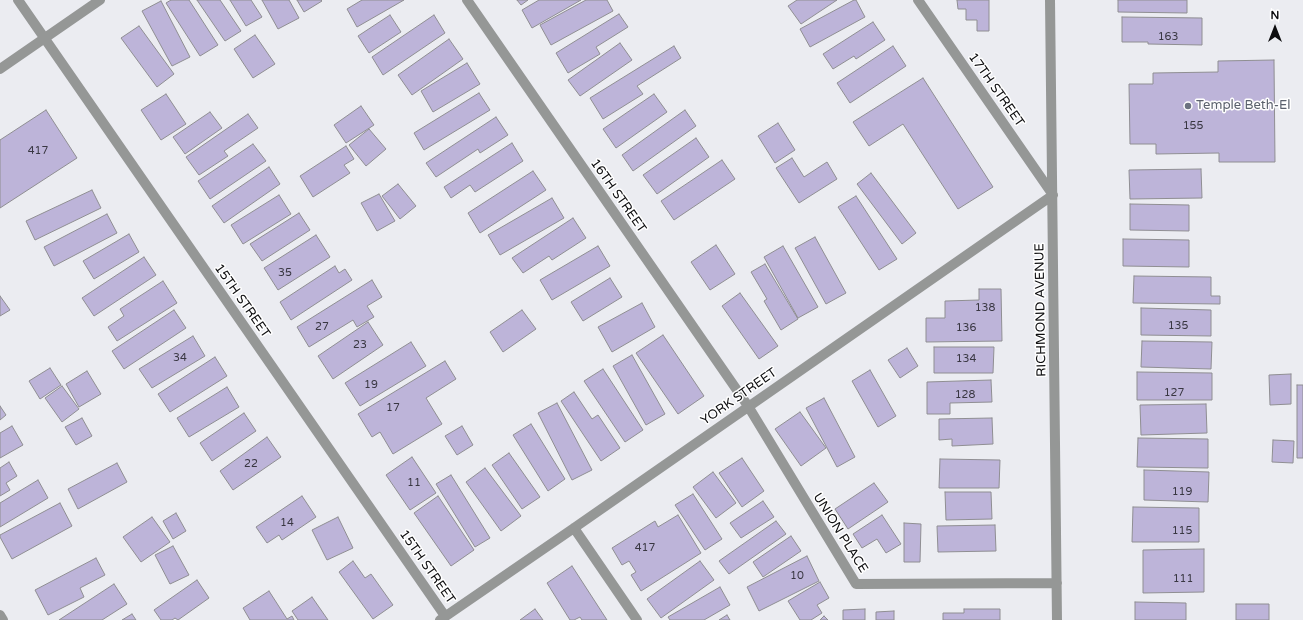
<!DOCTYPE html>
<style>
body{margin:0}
#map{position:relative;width:1303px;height:620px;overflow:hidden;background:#ebecf1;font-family:"Varela Round",sans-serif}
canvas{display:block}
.north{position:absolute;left:1255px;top:8px;width:40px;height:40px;-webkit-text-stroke:3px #fff;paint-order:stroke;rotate:0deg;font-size:11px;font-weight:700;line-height:16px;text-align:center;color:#0d0d0f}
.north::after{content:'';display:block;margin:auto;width:14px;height:18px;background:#0d0d0f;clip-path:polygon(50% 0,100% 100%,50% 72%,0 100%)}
</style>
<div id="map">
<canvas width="1303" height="620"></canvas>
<div class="north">N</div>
</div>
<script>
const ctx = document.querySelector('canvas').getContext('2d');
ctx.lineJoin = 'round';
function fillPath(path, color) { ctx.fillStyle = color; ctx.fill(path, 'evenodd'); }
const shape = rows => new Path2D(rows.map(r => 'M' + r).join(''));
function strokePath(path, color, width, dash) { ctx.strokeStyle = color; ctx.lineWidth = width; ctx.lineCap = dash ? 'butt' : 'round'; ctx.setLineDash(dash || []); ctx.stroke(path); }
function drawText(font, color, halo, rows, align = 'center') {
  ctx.font = font + ' "Varela Round",sans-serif'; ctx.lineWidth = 3; ctx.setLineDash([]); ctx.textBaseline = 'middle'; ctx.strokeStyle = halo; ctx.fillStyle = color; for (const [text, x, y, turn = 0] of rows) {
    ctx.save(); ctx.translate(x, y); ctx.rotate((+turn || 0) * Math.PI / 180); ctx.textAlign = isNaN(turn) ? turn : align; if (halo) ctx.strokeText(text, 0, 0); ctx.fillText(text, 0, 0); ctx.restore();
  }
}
const building = shape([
 [171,0,189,0,218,45,200,56,166,3,171,0],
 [197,0,220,0,241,31,225,41,197,0],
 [230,0,251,0,262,17,246,26,230,0],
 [262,0,289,0,299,18,278,29,262,0],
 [297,0,321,0,322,1,304,12,297,0],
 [362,0,404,0,357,27,347,9,362,0],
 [517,0,528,0,521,5,517,0],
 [539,0,581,0,532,28,522,10,539,0],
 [586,0,607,0,613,11,551,45,540,25,586,0],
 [797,0,837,0,801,24,788,6,797,0],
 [854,0,856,0,865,17,810,47,800,29,854,0],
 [957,0,989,0,989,31,977,31,977,20,966,20,966,9,958,9,957,0],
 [1118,0,1187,0,1187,13,1118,12,1118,0],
 [161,1,190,57,172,66,142,11,161,1],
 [619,14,628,27,596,47,600,54,568,73,556,53,619,14],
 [390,15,401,32,369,53,358,36,390,15],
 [434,15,445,33,383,75,372,57,434,15],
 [1122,17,1202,18,1202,45,1148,44,1148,42,1122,42,1122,17],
 [873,22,885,40,856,59,854,56,833,69,823,54,873,22],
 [139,26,174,74,157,87,121,38,139,26],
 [255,35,275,64,253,78,234,49,255,35],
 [449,39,463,59,412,95,398,75,449,39],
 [620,43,632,60,580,96,568,80,620,43],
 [674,46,681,58,637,86,643,94,603,119,590,98,674,46],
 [893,46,906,66,850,103,837,83,893,46],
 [1274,60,1275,162,1219,162,1219,153,1156,154,1156,144,1130,144,1129,84,1153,84,1153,73,1218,72,1218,61,1274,60],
 [467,63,480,84,433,112,421,91,467,63],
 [923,78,993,187,958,209,903,124,869,146,853,122,923,78],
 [479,93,490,110,424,150,414,133,479,93],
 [166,94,186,124,161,140,141,110,166,94],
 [654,94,667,112,616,148,603,129,654,94],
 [361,106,374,125,346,143,334,125,361,106],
 [46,110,77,158,0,208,0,140,46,110],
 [685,110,696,126,633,171,622,155,685,110],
 [210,112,222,128,185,154,173,137,210,112],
 [248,114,258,128,224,151,228,156,199,175,186,157,248,114],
 [496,117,508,135,480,153,478,149,436,177,426,163,496,117],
 [778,123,795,150,775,163,758,136,778,123],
 [369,129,386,149,366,166,349,145,369,129],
 [696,138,709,157,657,194,643,175,696,138],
 [512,143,523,161,475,192,470,185,451,198,444,187,512,143],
 [253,144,266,161,210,199,198,181,253,144],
 [346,146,354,159,344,165,350,173,313,197,300,176,346,146],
 [792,158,804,177,827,162,837,179,799,203,776,168,792,158],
 [722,160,735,179,674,220,661,201,722,160],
 [269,167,280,184,224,223,212,206,269,167],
 [1201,169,1202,198,1130,199,1129,170,1201,169],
 [533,171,546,190,480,233,468,213,533,171],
 [871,173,916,233,902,244,857,184,871,173],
 [398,184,416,206,400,219,382,196,398,184],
 [92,190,101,208,35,240,26,221,92,190],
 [379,194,395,221,377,231,361,203,379,194],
 [279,195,291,214,243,244,231,225,279,195],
 [856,196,897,259,879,270,838,207,856,196],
 [552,198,564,218,500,255,488,235,552,198],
 [1130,204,1189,205,1189,231,1130,230,1130,204],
 [299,213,310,230,262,261,250,244,299,213],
 [107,214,117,233,54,266,44,247,107,214],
 [573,218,586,238,552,260,549,256,523,273,512,258,573,218],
 [129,234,139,252,94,279,83,261,129,234],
 [316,235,330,257,278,290,264,268,316,235],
 [815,237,846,293,826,304,795,248,815,237],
 [1123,239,1189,240,1189,267,1123,266,1123,239],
 [716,245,735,274,710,290,691,262,716,245],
 [598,246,610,266,552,300,540,280,598,246],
 [783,246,818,307,798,318,764,257,783,246],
 [144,257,156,275,94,316,82,298,144,257],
 [765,264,798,319,781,330,764,301,767,299,751,272,765,264],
 [335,266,339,273,345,269,352,280,291,320,280,302,335,266],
 [1134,276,1211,277,1211,296,1220,296,1220,304,1133,303,1134,276],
 [610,278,622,297,583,321,571,302,610,278],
 [372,280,382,297,367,306,374,317,357,327,353,320,309,347,297,327,372,280],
 [163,281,177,303,117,341,108,327,124,316,120,309,163,281],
 [979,289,1001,289,1002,341,926,342,926,318,945,318,945,301,979,300,979,289],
 [740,293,778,346,759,359,722,306,740,293],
 [0,296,10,310,0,316,0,296],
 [642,303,655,327,612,352,598,327,642,303],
 [1141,308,1211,310,1211,336,1141,335,1141,308],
 [174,310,186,328,124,369,112,351,174,310],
 [522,310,536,329,503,352,490,332,522,310],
 [368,322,383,345,333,379,318,356,368,322],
 [663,335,704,396,678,414,636,353,663,335],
 [193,336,205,356,152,388,139,369,193,336],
 [1142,341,1212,342,1211,369,1141,367,1142,341],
 [411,342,426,366,360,406,345,383,411,342],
 [934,347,994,347,993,373,934,373,934,347],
 [907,348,918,366,900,378,888,360,907,348],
 [632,355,665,414,646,425,613,366,632,355],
 [215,357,227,376,170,412,158,394,215,357],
 [445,361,456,379,426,398,442,424,393,454,380,432,372,437,358,414,445,361],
 [50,368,61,385,40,399,29,381,50,368],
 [603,369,643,430,625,442,584,381,603,369],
 [870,370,896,416,878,427,852,381,870,370],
 [87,371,101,394,79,407,66,384,87,371],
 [1137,372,1212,373,1212,400,1137,400,1137,372],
 [1291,374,1291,404,1270,405,1269,375,1291,374],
 [991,380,992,402,950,403,950,414,927,414,927,382,991,380],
 [1297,385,1303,385,1303,458,1297,458,1297,385],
 [62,386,79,409,62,422,45,398,62,386],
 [227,387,239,407,189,437,177,418,227,387],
 [574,392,592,419,598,415,620,448,601,461,561,401,574,392],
 [824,398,855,457,837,467,806,408,824,398],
 [557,403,592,470,572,480,538,413,557,403],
 [1206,404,1207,433,1141,435,1140,405,1206,404],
 [0,406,6,415,0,420,0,406],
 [800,412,826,448,801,466,775,429,800,412],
 [244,413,256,431,212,461,200,443,244,413],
 [82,418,92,436,76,445,65,427,82,418],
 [992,418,993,444,952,446,952,439,939,440,939,419,992,418],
 [531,424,565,479,548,491,513,435,531,424],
 [12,426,23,445,0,458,0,433,12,426],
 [462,426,473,445,457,455,445,436,462,426],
 [267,437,281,457,233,490,220,471,267,437],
 [1138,438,1208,439,1208,468,1137,467,1138,438],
 [1273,440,1294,441,1293,463,1272,462,1273,440],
 [509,453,540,497,522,509,492,465,509,453],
 [412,457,436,493,410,510,386,475,412,457],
 [742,458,764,491,742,507,719,473,742,458],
 [940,459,1000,460,999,488,939,488,940,459],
 [9,462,17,476,6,483,10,490,0,496,0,468,9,462],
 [117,463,127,482,78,509,68,489,117,463],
 [485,468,521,516,501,531,466,482,485,468],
 [1144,470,1209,472,1208,502,1144,500,1144,470],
 [713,472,736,503,716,518,693,487,713,472],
 [451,475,490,538,475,547,436,484,451,475],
 [38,480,48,498,0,527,0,503,38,480],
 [874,483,888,502,848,529,835,509,874,483],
 [945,492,991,492,992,519,946,520,945,492],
 [693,494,722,539,705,550,675,505,693,494],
 [302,496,316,517,282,540,279,535,267,543,256,527,302,496],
 [438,496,474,550,451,566,414,513,438,496],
 [763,501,774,517,741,538,730,523,763,501],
 [60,503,72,526,12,559,0,537,0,535,60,503],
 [1133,507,1199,508,1199,542,1132,542,1133,507],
 [176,513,186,531,173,539,163,521,176,513],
 [678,515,701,553,641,591,631,575,636,572,629,561,622,565,612,548,655,521,658,527,678,515],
 [882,515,901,544,886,553,877,539,862,548,853,534,882,515],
 [152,517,170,542,141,562,123,537,152,517],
 [338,517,353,548,327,560,312,530,338,517],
 [776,521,786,534,729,574,719,561,776,521],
 [904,523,921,524,920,562,904,562,904,523],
 [995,525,996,551,938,552,937,526,995,525],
 [791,536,801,551,763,577,753,562,791,536],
 [173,546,189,575,170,584,155,555,173,546],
 [1204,549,1204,592,1143,593,1143,550,1204,549],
 [807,556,819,581,759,611,747,587,807,556],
 [96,558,105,575,80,588,84,597,48,615,35,590,96,558],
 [353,561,365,578,371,574,393,605,373,619,339,572,353,561],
 [700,561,714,580,661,618,647,599,700,561],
 [572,566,607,620,582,620,580,617,574,620,570,620,547,583,572,566],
 [197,580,209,598,178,620,175,618,172,620,161,620,154,610,197,580],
 [820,582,829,598,817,605,822,613,811,620,800,620,788,601,820,582],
 [114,584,127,604,102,620,59,620,114,584],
 [720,587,730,605,704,620,670,620,668,617,720,587],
 [269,591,287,619,292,616,294,620,250,620,243,608,269,591],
 [312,597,328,620,298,620,292,611,312,597],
 [1135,602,1186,603,1186,620,1135,620,1135,602],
 [1236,604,1269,604,1269,620,1236,620,1236,604],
 [535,609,543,620,520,620,535,609],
 [865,609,865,620,843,620,843,610,865,609],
 [964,609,1000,609,1000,620,943,620,943,613,964,613,964,609],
 [894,611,894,620,876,620,876,612,894,611],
 [132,614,136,620,122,620,132,614],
 [727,615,730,620,719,620,727,615],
 [824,616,828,620,820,620,824,616]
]);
const minor = shape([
 [18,0,445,616],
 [467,0,748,406,856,584,1057,583],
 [1050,0,1057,620],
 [0,69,100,0],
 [574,528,637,620],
 [0,615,3,620],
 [440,620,574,528,1053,195,918,0]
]);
const markers = [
 [1188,106,4,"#6b7280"]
];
const numberNames = [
 ["163",1168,37],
 ["155",1193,126],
 ["417",38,151],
 ["35",285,273],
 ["138",985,308],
 ["135",1178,326],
 ["27",322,327],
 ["136",966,328],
 ["23",360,345],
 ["34",180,358],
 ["134",966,359],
 ["19",371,385],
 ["127",1174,393],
 ["128",965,395],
 ["17",393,408],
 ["22",251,464],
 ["11",414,483],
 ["119",1182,492],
 ["14",287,523],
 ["115",1182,531],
 ["417",645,548],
 ["10",797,576],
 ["111",1183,579]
];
const streetNames = [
 ["17TH STREET",996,90,55],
 ["16TH STREET",618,196,55],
 ["15TH STREET",242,301,55],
 ["RICHMOND AVENUE",1041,310,-91],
 ["YORK STREET",739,397,-35],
 ["UNION PLACE",840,533,58],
 ["15TH STREET",427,567,55]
];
const worshipNames = [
 ["Temple Beth-El",1196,106]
];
fillPath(building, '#bdb4d9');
strokePath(building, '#8f8e92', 1);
strokePath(minor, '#959796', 10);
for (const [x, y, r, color] of markers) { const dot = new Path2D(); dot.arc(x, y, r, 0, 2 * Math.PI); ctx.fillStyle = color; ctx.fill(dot); strokePath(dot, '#fff', 1.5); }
drawText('11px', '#393742', null, numberNames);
drawText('13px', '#0d0d0f', '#fff', streetNames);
drawText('13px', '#5b616d', '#fff', worshipNames, 'left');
</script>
